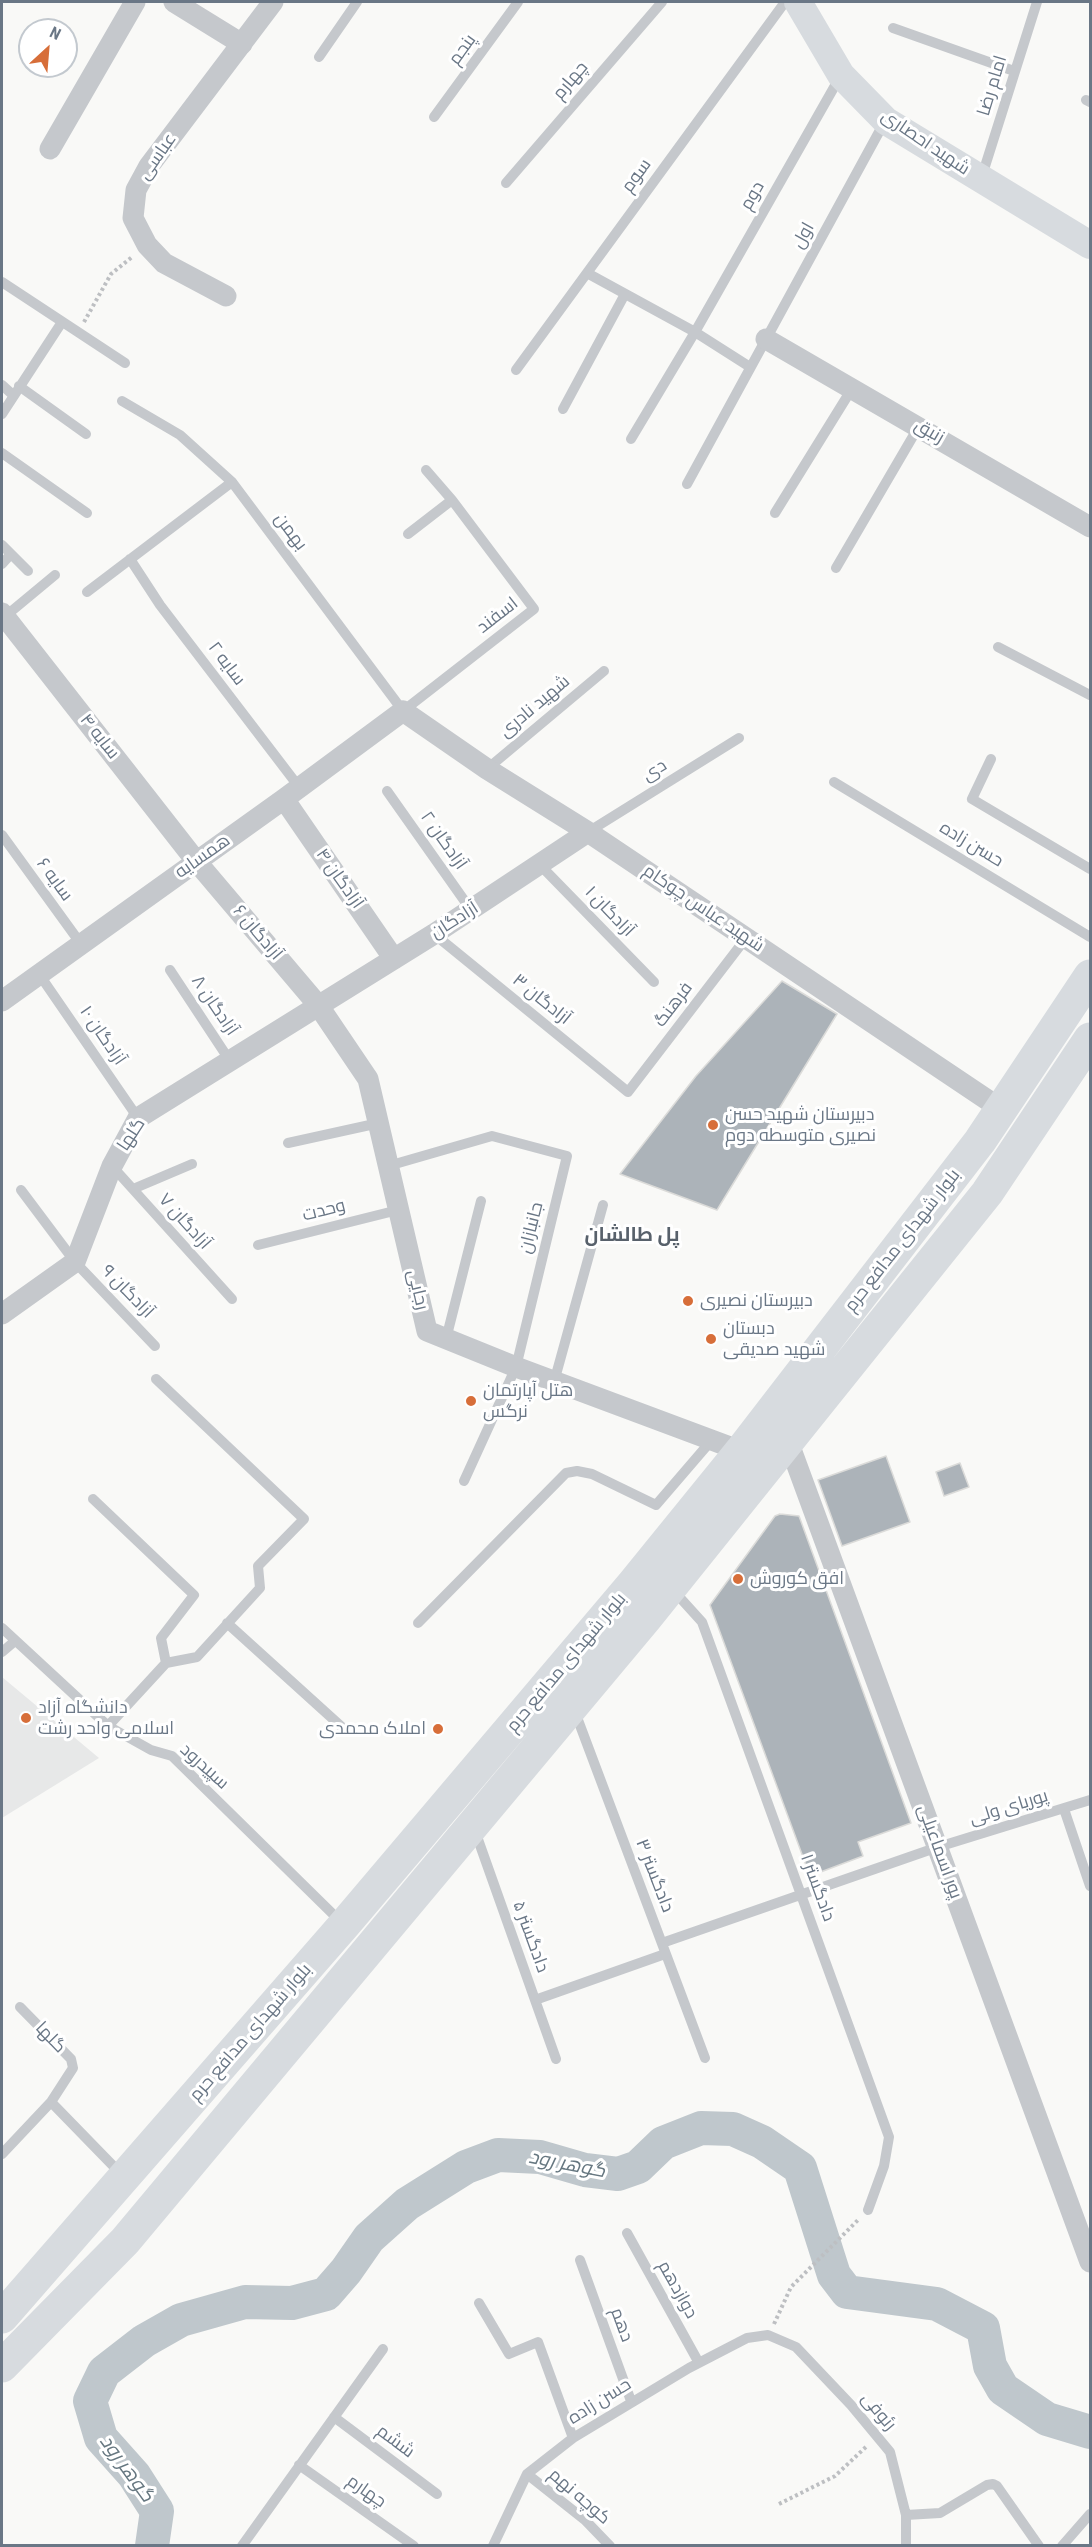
<!DOCTYPE html>
<meta charset="utf-8">
<style>
body{margin:0}
#map{position:relative;width:1092px;height:2547px;overflow:hidden;background:#f9f9f7;font-family:"Roboto Condensed",sans-serif}
canvas{display:block}
.frame{position:absolute;inset:0;border:3px solid #6a7786;pointer-events:none}
.north{position:absolute;left:18px;top:18px;width:60px;height:60px;box-sizing:border-box;background:#fff;border:2px solid #c3c9cf;border-radius:50%;rotate:26deg;font-size:16px;font-weight:700;line-height:24px;text-align:center;color:#6a7786}
.north::after{content:'';display:block;margin:auto;width:21px;height:27px;background:#d76e39;clip-path:polygon(50% 0,100% 100%,50% 72%,0 100%)}
</style>
<div id="map">
<canvas width="1092" height="2547"></canvas>
<div class="frame"></div>
<div class="north">N</div>
</div>
<script>
const ctx = document.querySelector('canvas').getContext('2d');
ctx.lineJoin = 'round';
function fillPath(path, color) { ctx.fillStyle = color; ctx.fill(path, 'evenodd'); }
const shape = rows => new Path2D(rows.map(r => 'M' + r).join(''));
function strokePath(path, color, width, dash) { ctx.strokeStyle = color; ctx.lineWidth = width; ctx.lineCap = dash ? 'butt' : 'round'; ctx.setLineDash(dash || []); ctx.stroke(path); }
function drawText(font, color, halo, rows, align = 'center') {
  ctx.font = font + ' "Roboto Condensed",Cairo,sans-serif'; ctx.lineWidth = 6; ctx.setLineDash([]); ctx.textBaseline = 'middle'; ctx.strokeStyle = halo; ctx.fillStyle = color; for (const [text, x, y, turn = 0] of rows) {
    ctx.save(); ctx.translate(x, y); ctx.rotate((+turn || 0) * Math.PI / 180); ctx.textAlign = isNaN(turn) ? turn : align; if (halo) ctx.strokeText(text, 0, 0); ctx.fillText(text, 0, 0); ctx.restore();
  }
}
const built = shape([
 [2,1677,99,1758,2,1818]
]);
const river = shape([
 [152,2546,157,2511,134,2475,101,2438,90,2401,104,2372,144,2341,181,2320,245,2302,292,2303,326,2294,346,2271,369,2238,407,2204,466,2167,498,2155,540,2157,585,2170,618,2174,638,2167,663,2143,701,2128,733,2129,762,2142,800,2168,834,2275,847,2292,937,2304,983,2328,990,2366,1003,2389,1047,2419,1090,2432]
]);
const building = shape([
 [782,981,837,1014,717,1210,620,1174,696,1076,782,981],
 [886,1456,910,1522,842,1546,818,1480,886,1456],
 [960,1463,969,1487,944,1496,936,1472,960,1463],
 [780,1514,799,1516,911,1823,858,1842,863,1856,810,1876,710,1605,775,1516,780,1514]
]);
const path = shape([
 [84,322,111,274,132,257],
 [774,2324,791,2287,859,2219],
 [779,2504,835,2476,868,2445]
]);
const lane = shape([
 [893,28,1014,71],
 [319,57,357,2],
 [1086,100,1090,102],
 [434,117,518,2],
 [981,179,1037,2],
 [506,183,662,2],
 [587,273,695,332,750,367],
 [2,282,125,363],
 [516,370,785,2],
 [2,385,13,395],
 [19,386,86,434],
 [122,401,180,435,232,482,403,711,534,609,452,500,426,470],
 [563,409,625,294],
 [2,414,62,322],
 [631,439,695,332,841,75],
 [2,453,87,513],
 [687,484,885,121],
 [775,513,853,387],
 [408,534,452,500],
 [2,545,28,571],
 [130,559,160,605,299,787],
 [2,564,11,554],
 [836,568,919,426],
 [87,592,232,482],
 [2,619,55,575],
 [998,647,1090,695],
 [991,759,972,799,1090,869],
 [487,769,604,671],
 [834,782,1090,937],
 [387,791,471,910],
 [588,832,739,738],
 [2,835,81,944],
 [541,866,654,982],
 [434,934,628,1092,746,938],
 [170,970,230,1061],
 [39,974,138,1118],
 [288,1143,379,1123],
 [112,1166,232,1299],
 [388,1166,492,1136,567,1156,516,1367,464,1481],
 [133,1189,192,1164],
 [21,1190,75,1262,155,1346],
 [258,1245,398,1210],
 [446,1339,481,1201],
 [156,1379,304,1519,258,1566,260,1588,197,1657,166,1663],
 [554,1382,603,1205],
 [93,1499,194,1595,161,1638,166,1663],
 [673,1590,702,1622,889,2137,884,2166,868,2210],
 [227,1623,344,1729],
 [418,1623,566,1473,577,1471,592,1474,656,1505,711,1441],
 [2,1628,108,1726,151,1750,172,1756,342,1923],
 [2,1652,15,1641],
 [575,1712,705,2058],
 [108,1726,166,1663],
 [1064,1809,1090,1886],
 [475,1831,556,2059],
 [662,1943,938,1847,1090,1800],
 [535,2000,665,1954],
 [51,2102,122,2175],
 [2,2154,51,2102,73,2068,71,2059,20,2007],
 [627,2233,699,2363],
 [580,2260,631,2401],
 [479,2303,509,2354,538,2342,573,2438],
 [334,2417,437,2494],
 [299,2465,414,2546],
 [527,2474,585,2520,610,2546],
 [906,2515,940,2513,987,2485,993,2484,997,2486,1039,2546],
 [242,2546,383,2349],
 [493,2546,527,2474,573,2438,689,2368,747,2338,768,2335,796,2347,851,2405,890,2452,906,2515,906,2546],
 [1062,2546,1090,2514]
]);
const street = shape([
 [174,2,242,44],
 [50,149,135,2],
 [226,296,164,263,147,245,133,218,136,190,149,166,273,2],
 [766,339,1090,527],
 [2,613,196,861,318,1005,368,1079,427,1331,516,1367,741,1451],
 [284,799,394,959],
 [2,1001,284,799,403,711,487,769,588,832,1001,1109],
 [2,1314,75,1262,112,1166,138,1118,434,934,588,832],
 [788,1441,1090,2262]
]);
const secondary = shape([
 [798,2,841,75,886,121,1090,245]
]);
const primary = shape([
 [2,2317,344,1925,633,1584,741,1451,980,1141,1090,976],
 [2,2366,125,2241,646,1618,987,1193,1090,1039]
]);
const markers = [
 [713,1125,6,"#d76e39"],
 [688,1301,6,"#d76e39"],
 [711,1339,6,"#d76e39"],
 [471,1401,6,"#d76e39"],
 [738,1579,6,"#d76e39"],
 [26,1718,6,"#d76e39"],
 [438,1729,6,"#d76e39"]
];
const streetNames = [
 ["پنجم",463,50,-54],
 ["چهارم",571,81,-50],
 ["امام رضا",993,86,-73],
 ["شهید احصاری",925,143,34],
 ["عباسی",158,157,-55],
 ["سوم",637,176,-54],
 ["دوم",753,196,-60],
 ["اول",804,236,-61],
 ["زنبق",929,432,30],
 ["بهمن",290,532,53],
 ["اسفند",498,616,-38],
 ["سایه ۲",226,664,53],
 ["شهید نادری",535,707,-40],
 ["سایه ۴",99,737,52],
 ["دی",655,771,-32],
 ["آزادگان ۲",443,841,55],
 ["حسن زاده",971,845,31],
 ["همسایه",203,857,-35],
 ["آزادگان ۴",339,879,55],
 ["سایه ۶",54,880,54],
 ["شهید عباس چوکام",703,909,34],
 ["آزادگان ۱",609,912,46],
 ["آزادگان",455,921,-32],
 ["آزادگان ۶",257,933,50],
 ["آزادگان ۳",541,1000,39],
 ["فرهنگ",674,1005,-53],
 ["آزادگان ۸",214,1006,56],
 ["آزادگان ۱۰",102,1036,56],
 ["گلها",132,1135,-57],
 ["وحدت",324,1211,-14],
 ["آزادگان ۷",184,1222,48],
 ["جانبازان",532,1228,-76],
 ["بلوار شهدای مدافع حرم",903,1241,-52],
 ["رجایی",417,1290,77],
 ["آزادگان ۹",127,1292,46],
 ["بلوار شهدای مدافع حرم",567,1663,-50],
 ["سپیدرود",204,1767,42],
 ["پوریای ولی",1009,1808,-17],
 ["پور اسماعیلی",939,1852,70],
 ["دادگستر ۳",654,1876,69],
 ["دادگستر ۱",817,1888,70],
 ["دادگستر ۵",530,1937,70],
 ["بلوار شهدای مدافع حرم",251,2033,-49],
 ["گلها",50,2038,46],
 ["دوازدهم",677,2290,61],
 ["دهم",621,2325,70],
 ["حسن زاده",600,2402,-32],
 ["رئوفی",878,2412,50],
 ["ششم",395,2442,37],
 ["چهارم",366,2492,35],
 ["کوچه نهم",579,2497,41]
];
const poiNames = [
 ["دبیرستان شهید حسن",725,1115],
 ["نصیری متوسطه دوم",725,1136],
 ["دبیرستان نصیری",700,1301],
 ["دبستان",723,1329],
 ["شهید صدیقی",723,1350],
 ["هتل آپارتمان",483,1391],
 ["نرگس",483,1412],
 ["افق کوروش",750,1579],
 ["دانشگاه آزاد",38,1708],
 ["اسلامی واحد رشت",38,1729],
 ["املاک محمدی",426,1729,"right"]
];
const neighbourhoodNames = [
 ["پل طالشان",632,1236]
];
const waterNames = [
 ["گوهر رود",567,2165,11],
 ["گوهر رود",126,2469,54]
];
fillPath(built, '#e7e8e8');
strokePath(river, '#bfc7cc', 34);
fillPath(building, '#acb3b9');
strokePath(building, '#dbdbd9', 1.5);
strokePath(path, '#bdbfc2', 4, [3, 3]);
strokePath(lane, '#c5c8cc', 10);
strokePath(street, '#c5c8cc', 21);
strokePath(secondary, '#d7dbdf', 28);
strokePath(primary, '#d7dbdf', 33);
for (const [x, y, r, color] of markers) { const dot = new Path2D(); dot.arc(x, y, r, 0, 2 * Math.PI); ctx.fillStyle = color; ctx.fill(dot); strokePath(dot, '#fff', 2); }
drawText('18px', '#6a7786', '#fff', streetNames);
drawText('18px', '#6a7786', '#fff', poiNames, 'left');
drawText('bold 20px', '#58616b', '#fff', neighbourhoodNames);
drawText('italic 20px', '#667780', '#fff', waterNames);
</script>
